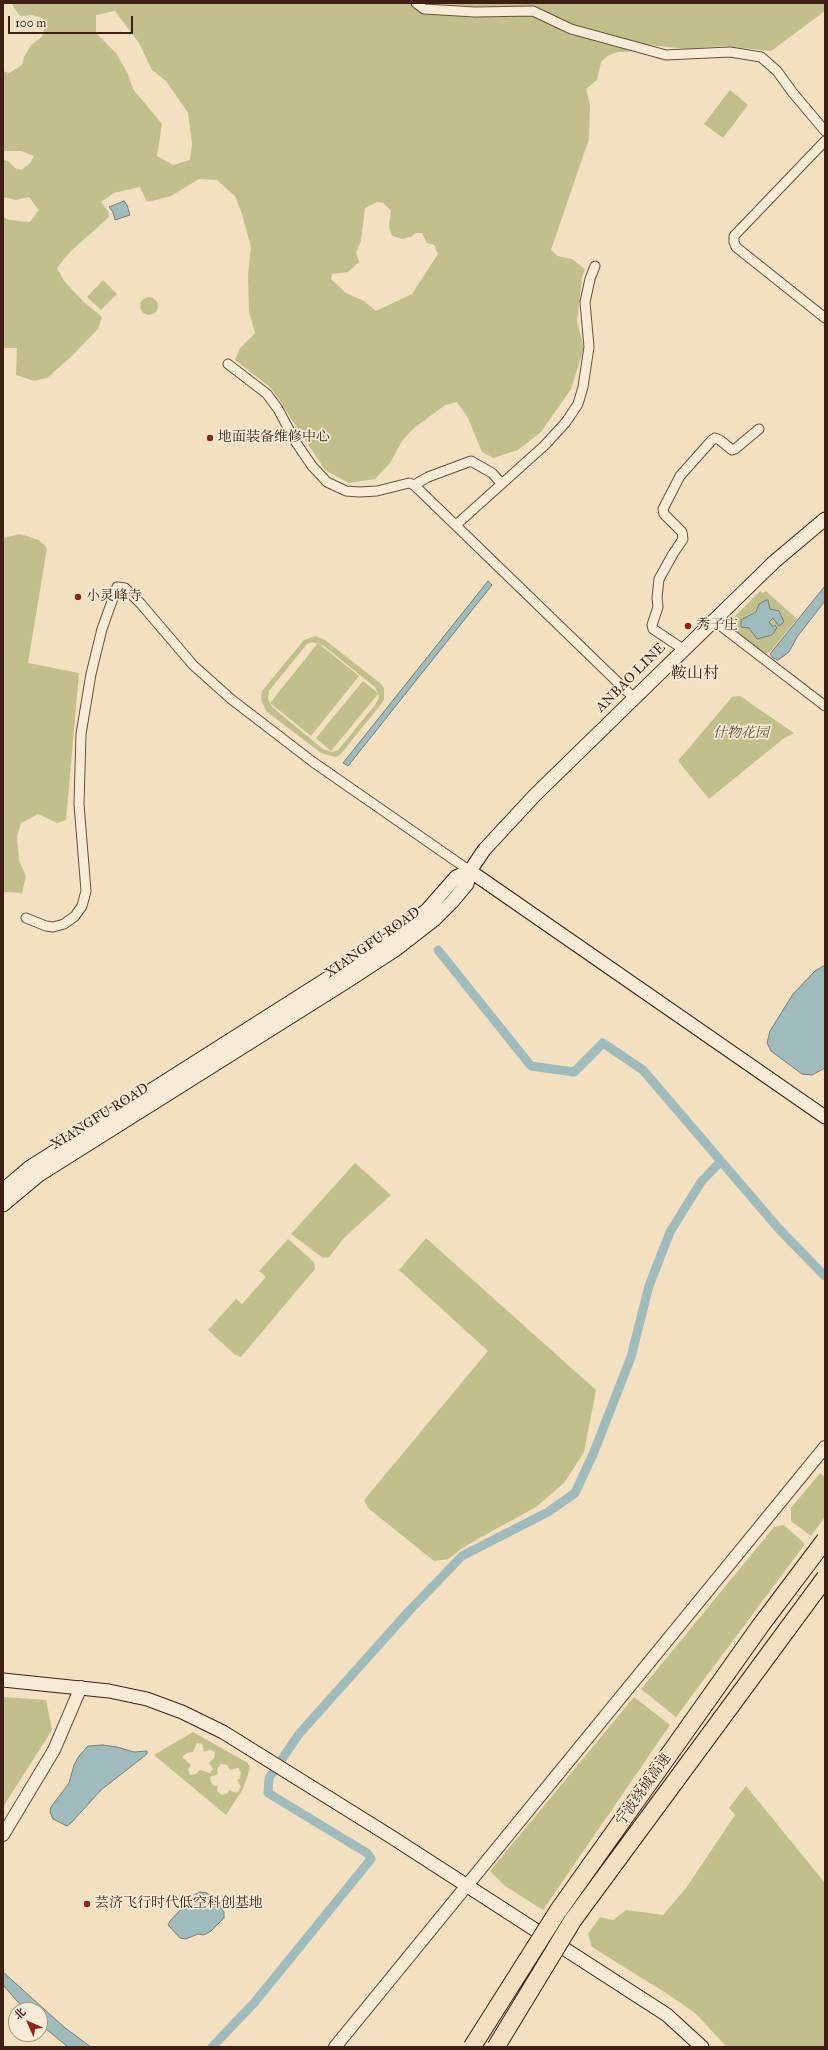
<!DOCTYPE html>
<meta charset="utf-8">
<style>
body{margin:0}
#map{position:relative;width:828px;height:2050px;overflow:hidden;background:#f2e0c0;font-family:"IM FELL Great Primer","Noto Serif SC",serif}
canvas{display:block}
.frame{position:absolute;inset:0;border:4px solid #3e1f13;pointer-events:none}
.north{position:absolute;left:8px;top:2002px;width:40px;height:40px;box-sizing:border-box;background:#f7ebd6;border:1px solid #ad9988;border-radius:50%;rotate:315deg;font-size:11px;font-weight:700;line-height:16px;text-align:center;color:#3e1f13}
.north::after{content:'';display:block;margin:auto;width:14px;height:18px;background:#8f2418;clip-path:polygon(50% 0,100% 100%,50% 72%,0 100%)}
.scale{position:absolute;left:8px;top:16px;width:125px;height:18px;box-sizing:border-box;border:2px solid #3e1f13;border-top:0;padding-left:5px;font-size:12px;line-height:14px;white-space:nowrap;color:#3e1f13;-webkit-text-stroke:3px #f7ebd6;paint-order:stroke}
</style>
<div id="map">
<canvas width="828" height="2050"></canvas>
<div class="frame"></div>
<div class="north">北</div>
<div class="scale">100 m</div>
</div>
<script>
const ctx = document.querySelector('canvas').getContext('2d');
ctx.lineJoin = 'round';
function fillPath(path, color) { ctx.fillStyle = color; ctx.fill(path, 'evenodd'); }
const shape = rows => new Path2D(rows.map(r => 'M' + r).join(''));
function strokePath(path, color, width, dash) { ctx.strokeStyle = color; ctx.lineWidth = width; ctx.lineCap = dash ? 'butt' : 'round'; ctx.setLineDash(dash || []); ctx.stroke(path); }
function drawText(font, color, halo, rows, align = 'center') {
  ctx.font = font + ' "IM FELL Great Primer","Noto Serif SC",serif'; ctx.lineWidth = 3.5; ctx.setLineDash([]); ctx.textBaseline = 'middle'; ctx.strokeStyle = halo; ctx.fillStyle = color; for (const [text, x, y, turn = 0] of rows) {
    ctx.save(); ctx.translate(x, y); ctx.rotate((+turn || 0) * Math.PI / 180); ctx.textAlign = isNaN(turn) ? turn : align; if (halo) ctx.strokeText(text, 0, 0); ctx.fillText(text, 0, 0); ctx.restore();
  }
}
const green = shape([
 [12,3,825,3,825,11,771,51,723,46,685,49,642,44,629,52,618,52,609,55,601,62,597,80,586,89,590,105,589,139,551,250,558,256,572,259,585,269,582,278,577,322,584,348,571,389,541,432,518,450,493,458,482,452,468,418,457,402,445,405,413,429,402,441,390,463,375,479,349,483,325,470,271,388,235,360,240,348,255,333,249,312,248,275,251,247,242,214,235,196,217,180,199,179,171,196,147,202,140,187,114,193,101,202,108,211,109,217,70,252,57,268,64,281,84,302,102,317,98,329,72,356,47,378,34,381,16,375,17,348,3,348,3,217,10,220,30,222,39,210,29,197,16,200,3,197,3,160,8,161,15,168,21,170,30,163,34,156,21,151,3,151,3,71,9,73,22,65,24,57,31,45,42,37,45,26,42,18,32,15,20,16,14,8],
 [115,11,139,43,152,70,166,81,188,113,192,144,190,160,173,165,157,156,162,124,133,89,128,74,116,53,96,33,96,15],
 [377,202,383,203,391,211,389,226,392,236,402,239,411,237,416,233,422,233,427,243,434,245,438,254,412,294,376,311,364,301,346,293,331,279,332,274,348,272,359,262,356,252,361,241,365,208],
 [730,90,748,105,723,138,704,124],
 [103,280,117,294,101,310,87,297],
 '140 306a9 9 0 1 1 18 0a9 9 0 1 1-18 0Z',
 [20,534,39,540,47,548,28,663,79,673,66,820,57,823,38,814,21,823,17,836,19,860,26,876,22,893,3,892,3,538],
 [760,591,763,593,766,591,797,619,770,652,763,654,726,625],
 [316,636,325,640,380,683,384,688,384,699,382,703,340,755,335,757,321,753,266,711,261,699,262,691,304,640],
 [312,642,324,646,375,687,378,693,363,681,316,738,331,751,378,694,379,698,375,705,338,750,332,752,323,749,272,707,268,699,269,691,307,644],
 [318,643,359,676,311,736,270,703],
 [740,696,794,733,783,739,709,799,678,761,732,697],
 [355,1163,391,1195,344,1238,329,1257,323,1258,291,1234],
 [426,1238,596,1390,584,1452,564,1483,536,1507,467,1545,448,1559,434,1561,368,1508,364,1500,488,1351,399,1270],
 [288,1239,314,1262,315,1269,241,1357,234,1354,208,1330,236,1299,242,1304,266,1277,259,1271],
 [820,1473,825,1477,825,1517,811,1536,791,1521,791,1508],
 [784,1525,805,1544,676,1717,641,1689,774,1527],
 [3,1697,46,1700,52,1730,3,1807],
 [634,1697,670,1725,543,1910,505,1886,490,1871],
 [193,1732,248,1763,250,1768,243,1789,226,1815,154,1755],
 [197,1743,202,1744,204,1752,210,1750,215,1752,214,1758,209,1763,213,1769,210,1773,200,1770,196,1774,190,1775,188,1769,191,1765,182,1757,187,1753,193,1752],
 [221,1764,227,1765,230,1770,238,1768,241,1772,240,1778,237,1780,241,1787,237,1793,229,1790,228,1793,222,1795,217,1791,218,1785,215,1786,211,1783,210,1777,218,1774,217,1769],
 [746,1786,825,1883,825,2047,727,2047,695,2013,669,1995,592,1947,588,1934,600,1917,613,1920,626,1910,663,1915,686,1888,735,1815,729,1808]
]);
const water = shape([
 [124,201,127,205,130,215,115,220,113,212,109,207,124,201],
 [488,581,492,585,348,766,343,763,488,581],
 [825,586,825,601,797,637,789,652,778,660,773,658,770,654,825,586],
 [766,600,768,600,770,609,779,611,784,622,779,626,773,618,769,622,773,627,775,625,777,628,772,635,757,639,749,628,741,627,741,620,756,612,759,604,766,600],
 [825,965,825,1068,812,1075,802,1074,771,1051,767,1043,770,1031,793,994,815,971,825,965],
 [103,1745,117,1747,134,1752,147,1751,147,1754,101,1790,71,1823,67,1826,53,1819,50,1812,51,1807,69,1783,74,1765,79,1756,88,1746,103,1745],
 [200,1892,207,1893,216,1901,224,1912,224,1918,211,1931,204,1935,198,1934,186,1939,180,1938,168,1925,170,1921,194,1895,200,1892],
 [3,1972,64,2027,91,2047,68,2047,40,2024,40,2010,25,2010,3,1985,3,1972]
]);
const canal = shape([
 [438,950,531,1066,574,1072,603,1043,643,1070,779,1229,825,1276],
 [212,2047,254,2003,371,1859,367,1853,268,1793,269,1778,299,1734,409,1611,462,1556,548,1512,575,1493,594,1452,631,1357,649,1286,670,1232,701,1182,721,1161]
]);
const minor = shape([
 [416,3,424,9,475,12,533,11,571,29,666,55,730,52,761,57,777,71,793,93,825,131],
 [825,141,734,236,734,242,736,247,825,318],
 [228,364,267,394,278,409,295,441,312,466,327,482,346,491,359,492,377,491,409,483,414,485,634,698],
 [414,485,428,477,471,461,492,473,501,483],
 [456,525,545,445,566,422,578,404,583,387,589,347,585,302,590,279,595,266],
 [713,620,825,706],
 [683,649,653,629,652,625,658,607,657,598,659,579,673,554,683,539,682,532,664,514,663,509,680,476,712,440,715,438,720,440,732,450,735,449,759,429],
 [26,918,46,926,53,927,64,924,75,916,82,906,86,891,79,804,81,734,91,674,102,629,117,587,125,588,141,604,193,665,231,699,313,762,470,871]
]);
const tertiary = shape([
 [3,1835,54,1750,81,1687],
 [335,2047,825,1447]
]);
const secondary = shape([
 [470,871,825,1117],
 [3,1190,30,1167,388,940,427,910,456,877,470,871],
 [3,1205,39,1175,346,982,395,950,435,919,452,902,467,884,470,871,484,850,535,795,774,562,825,519],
 [3,1680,109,1691,147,1699,182,1712,223,1732,390,1836,667,2015,702,2047]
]);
const motorwayBridge = shape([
 [472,2047,558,1911,761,1625,825,1540],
 [496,2047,573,1920,825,1578]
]);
const markers = [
 [210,438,4,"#8f2418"],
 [78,597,4,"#8f2418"],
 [688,626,4,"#8f2418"],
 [87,1904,4,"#8f2418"]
];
const poiNames = [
 ["地面装备维修中心",218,438],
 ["小灵峰寺",86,597],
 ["秀子庄",696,626],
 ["芸济飞行时代低空科创基地",95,1904]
];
const streetNames = [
 ["ANBAO LINE",631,678,-45],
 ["XIANGFU ROAD",373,943,-35],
 ["XIANGFU ROAD",100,1117,-32],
 ["宁波绕城高速",644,1790,-55]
];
const parkNames = [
 ["什物花园",741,734]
];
const quarterNames = [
 ["鞍山村",695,674]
];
fillPath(green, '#c1c08d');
fillPath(water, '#9fbbbc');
strokePath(water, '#787d78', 1);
strokePath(canal, '#9fbbbc', 9);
strokePath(minor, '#6b4f3e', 11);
strokePath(tertiary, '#6b4f3e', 14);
strokePath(secondary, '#3e1f13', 15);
strokePath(minor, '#f7ebd6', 9);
strokePath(tertiary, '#f7ebd6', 12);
strokePath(secondary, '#f7ebd6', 13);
strokePath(motorwayBridge, '#3e1f13', 19, []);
strokePath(motorwayBridge, '#f2e0c0', 17);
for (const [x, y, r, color] of markers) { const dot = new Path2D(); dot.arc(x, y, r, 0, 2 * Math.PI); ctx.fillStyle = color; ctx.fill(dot); strokePath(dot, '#f7ebd6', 1.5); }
drawText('14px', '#3e1f13', '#f7ebd6', poiNames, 'left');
drawText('14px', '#3e1f13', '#f7ebd6', streetNames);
drawText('italic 14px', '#654f38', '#f7ebd6', parkNames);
drawText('16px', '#3e1f13', '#f7ebd6', quarterNames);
</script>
